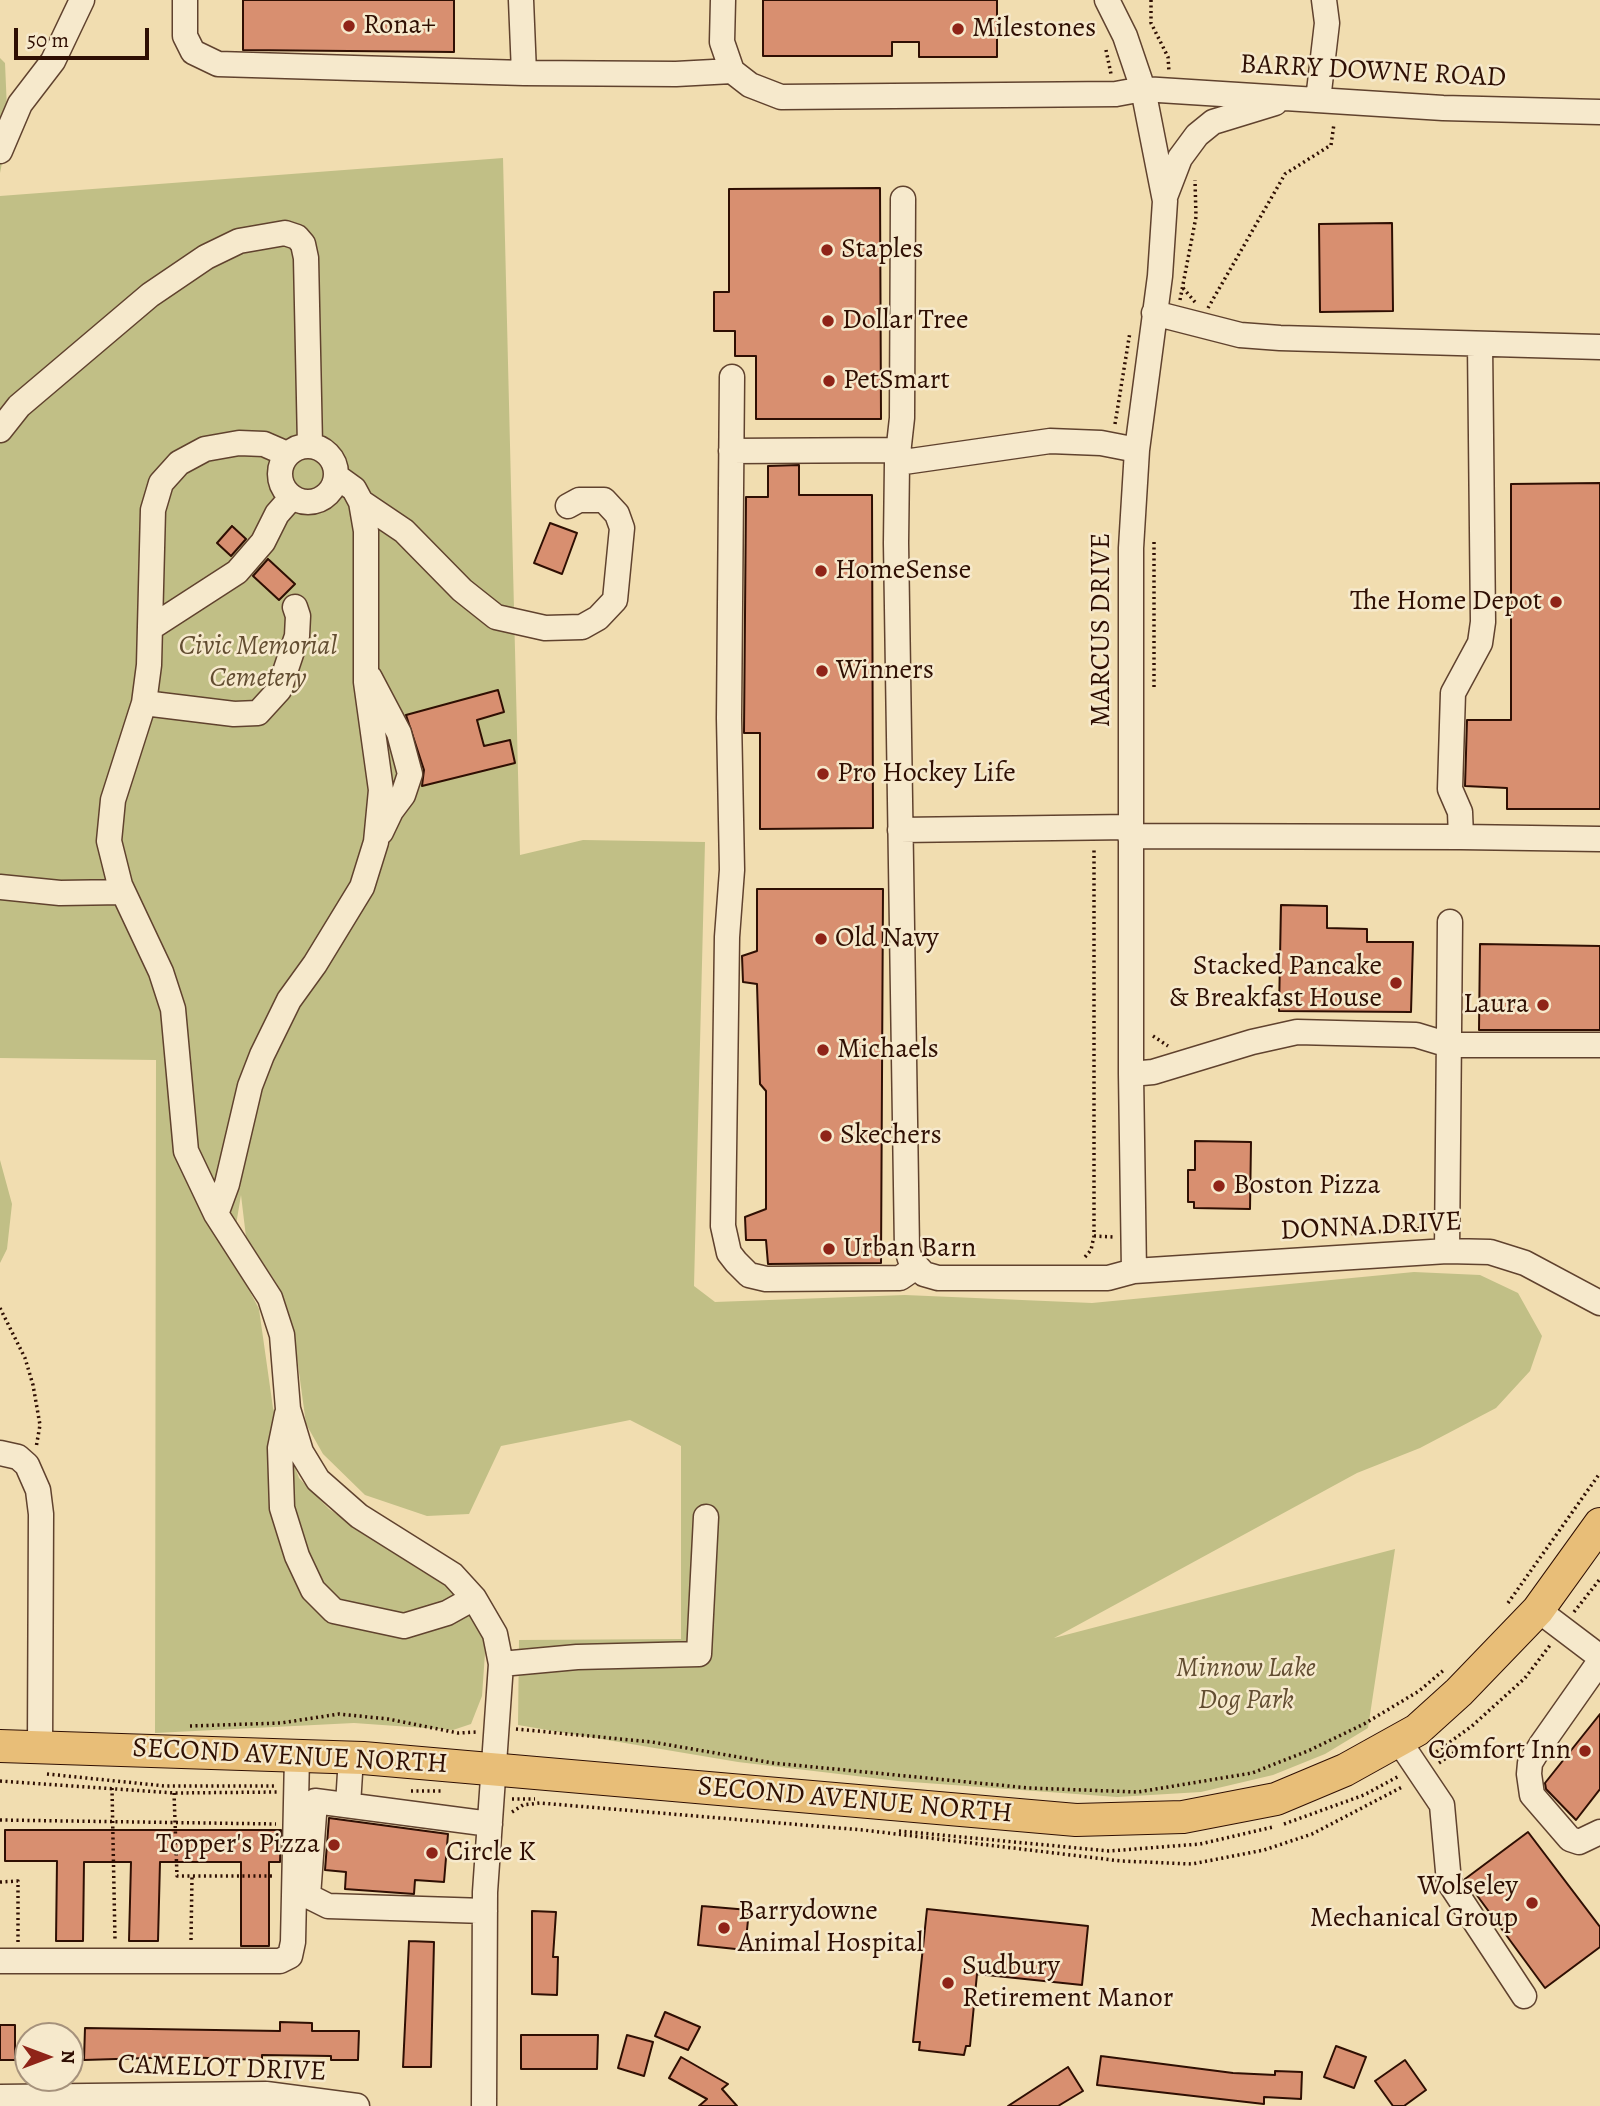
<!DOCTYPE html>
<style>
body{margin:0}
#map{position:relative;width:1600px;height:2106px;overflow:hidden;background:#f1ddb0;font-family:Alegreya,serif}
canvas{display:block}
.north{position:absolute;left:14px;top:2022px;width:70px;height:70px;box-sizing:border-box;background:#f6e9cc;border:2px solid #a6927c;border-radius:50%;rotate:90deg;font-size:19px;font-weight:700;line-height:28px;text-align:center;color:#2f0f03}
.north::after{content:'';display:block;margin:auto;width:24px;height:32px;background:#8f2418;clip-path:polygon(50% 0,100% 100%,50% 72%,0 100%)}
.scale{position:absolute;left:14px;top:28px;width:135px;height:32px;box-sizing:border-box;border:4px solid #2f0f03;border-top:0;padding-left:9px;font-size:21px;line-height:24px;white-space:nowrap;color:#2f0f03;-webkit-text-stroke:5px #f6e9cc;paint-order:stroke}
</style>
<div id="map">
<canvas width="1600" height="2106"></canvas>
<div class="north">N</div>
<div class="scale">50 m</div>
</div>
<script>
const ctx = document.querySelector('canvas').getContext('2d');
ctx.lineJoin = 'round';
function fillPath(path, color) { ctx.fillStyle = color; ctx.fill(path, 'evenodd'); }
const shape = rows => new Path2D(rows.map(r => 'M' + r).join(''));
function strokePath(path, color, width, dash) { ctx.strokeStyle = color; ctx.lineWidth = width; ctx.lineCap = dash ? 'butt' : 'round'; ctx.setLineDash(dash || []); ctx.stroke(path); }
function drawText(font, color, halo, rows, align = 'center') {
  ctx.font = font + ' Alegreya,serif'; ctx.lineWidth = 5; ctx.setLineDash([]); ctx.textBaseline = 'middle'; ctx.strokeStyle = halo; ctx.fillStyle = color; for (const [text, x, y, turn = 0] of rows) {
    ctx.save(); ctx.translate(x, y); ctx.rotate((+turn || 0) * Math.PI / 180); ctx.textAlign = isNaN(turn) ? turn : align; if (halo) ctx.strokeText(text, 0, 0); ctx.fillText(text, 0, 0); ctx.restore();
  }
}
const green = shape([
 [0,58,5,63,8,133,0,173],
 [503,158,520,855,583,840,705,842,694,1286,715,1302,905,1295,1092,1303,1414,1272,1480,1275,1518,1293,1542,1336,1530,1371,1496,1408,1420,1448,1357,1473,1054,1638,1395,1549,1368,1728,1325,1754,1273,1775,1201,1792,1117,1797,898,1781,738,1762,518,1725,519,1640,681,1639,681,1446,630,1420,501,1446,469,1514,427,1516,365,1495,323,1454,306,1424,296,1350,277,1284,246,1237,241,1195,231,1255,259,1309,273,1408,299,1478,329,1509,423,1572,452,1588,482,1630,485,1653,482,1696,471,1724,453,1730,354,1723,155,1733,156,1060,0,1058,0,196],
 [0,1160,12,1204,7,1249,0,1263]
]);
const building = shape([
 [243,0,454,0,454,52,243,50,243,0],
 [763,0,997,0,997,57,919,57,919,42,892,42,892,56,763,56,763,0],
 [880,188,881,419,756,419,756,356,735,356,735,331,714,331,714,292,729,292,729,189,880,188],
 [1392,223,1393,311,1320,312,1319,224,1392,223],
 [799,465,799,495,872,495,873,828,760,829,760,733,744,733,746,497,768,497,768,466,799,465],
 [1600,483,1600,809,1507,809,1507,788,1465,786,1467,720,1511,720,1511,484,1600,483],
 [550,523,577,533,562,574,534,563,550,523],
 [232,526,246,539,231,556,217,543,232,526],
 [268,559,295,584,279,600,253,576,268,559],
 [498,690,504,712,477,720,484,746,510,740,515,763,422,786,424,770,406,715,498,690],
 [757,889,883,889,881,1263,768,1264,766,1240,746,1240,745,1217,766,1209,766,1091,760,1084,757,984,743,982,742,956,757,951,757,889],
 [1281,905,1327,906,1327,928,1367,929,1367,942,1413,942,1411,1012,1279,1011,1281,905],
 [1480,944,1600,946,1600,1030,1479,1030,1480,944],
 [1195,1141,1251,1142,1250,1209,1194,1208,1194,1202,1188,1202,1188,1170,1195,1170,1195,1141],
 [1600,1714,1600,1789,1576,1820,1546,1789,1545,1783,1600,1714],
 [329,1818,448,1834,444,1882,415,1880,414,1894,345,1889,346,1872,325,1870,329,1818],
 [5,1830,281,1830,280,1862,269,1862,269,1946,241,1946,241,1862,160,1862,158,1941,129,1941,131,1862,84,1862,83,1941,56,1941,57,1861,5,1861,5,1830],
 [1528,1832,1600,1927,1600,1947,1545,1988,1465,1879,1528,1832],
 [702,1906,749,1910,745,1950,698,1945,702,1906],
 [927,1909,1088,1926,1082,1985,977,1974,970,2046,966,2046,964,2055,919,2050,920,2042,913,2042,927,1909],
 [532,1911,556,1912,553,1957,558,1957,557,1995,532,1994,532,1911],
 [409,1941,434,1942,431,2067,403,2067,409,1941],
 [665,2012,700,2027,688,2050,655,2036,665,2012],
 [280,2022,312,2023,312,2031,359,2031,358,2060,331,2060,331,2056,262,2055,262,2060,181,2057,84,2060,85,2028,280,2031,280,2022],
 [0,2025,15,2025,15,2060,0,2060,0,2025],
 [521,2035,598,2035,597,2069,521,2069,521,2035],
 [627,2035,653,2042,644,2076,618,2068,627,2035],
 [1336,2046,1366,2057,1354,2088,1324,2077,1336,2046],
 [1101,2056,1233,2073,1275,2075,1275,2071,1302,2072,1301,2099,1264,2097,1264,2104,1097,2085,1101,2056],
 [681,2057,728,2084,722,2089,737,2106,699,2106,707,2099,669,2078,681,2057],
 [1405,2060,1426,2090,1404,2106,1393,2106,1375,2081,1405,2060],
 [1068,2067,1083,2091,1058,2106,1008,2106,1068,2067]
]);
const path = shape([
 [1151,0,1151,23,1168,57,1169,72],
 [1106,50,1111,74],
 [1183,288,1195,302],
 [1180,300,1196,217,1195,180],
 [1208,308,1285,174,1331,145,1334,124],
 [1115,424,1130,332],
 [1154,687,1154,541],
 [1153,1036,1168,1046],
 [1346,1234,1426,1228],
 [1094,1236,1113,1237],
 [1085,1257,1091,1250,1094,1236,1094,847],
 [0,1308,25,1358,33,1385,40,1425,36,1448],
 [1508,1603,1600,1473],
 [1574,1612,1600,1579],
 [190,1726,281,1723,339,1714,388,1719,458,1733,477,1732],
 [516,1729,652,1742,773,1763,1029,1788,1138,1792,1252,1773,1310,1750,1364,1724,1419,1691,1445,1669],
 [1432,1755,1472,1726,1525,1678,1551,1644],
 [1439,1763,1455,1752],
 [47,1774,165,1786,277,1786],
 [0,1781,174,1793,278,1792],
 [112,1788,115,1940],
 [411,1791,441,1791],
 [174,1793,177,1876,274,1876],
 [512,1799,535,1799],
 [512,1812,523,1805,540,1803,863,1830,1121,1861,1192,1864,1264,1850,1312,1834,1404,1786],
 [0,1820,276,1824],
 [1284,1824,1364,1795,1399,1776],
 [899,1831,1109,1851,1200,1844,1273,1827],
 [0,1882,18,1881,18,1942],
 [191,1940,192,1876]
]);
const minor = shape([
 [185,0,185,36,193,52,218,64,524,73],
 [521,0,524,73,676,74,732,71],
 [723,0,722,42,732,71,750,85,781,97,1116,94,1143,89,1443,108,1600,112],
 [1107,0,1125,36,1143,89,1165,201,1160,276,1137,450,1131,548,1131,1074,1134,1271],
 [1318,100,1327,23,1324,0],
 [0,151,20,104,53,61,82,0],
 [1165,197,1180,158,1197,135,1213,122,1275,103],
 [903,199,902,418,897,463,896,543,907,1249,910,1259,924,1274,938,1278,1108,1278,1134,1271,1447,1251,1490,1252,1525,1263,1600,1303],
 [1154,313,1240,335,1280,338,1600,347],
 [732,377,729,718,732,870,727,937,723,1226,729,1253,736,1262,749,1275,766,1279,900,1278,916,1267],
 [0,430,19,406,150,295,206,257,239,241,285,233,297,237,303,244,306,258,310,445],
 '280 474a28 28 0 1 1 56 0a28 28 0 1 1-56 0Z',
 [731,451,898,450],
 [287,454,264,444,239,443,205,449,179,463,161,483,153,510,149,665,144,703,113,800,109,841,120,885,161,972,173,1009,186,1151,216,1214,270,1298,282,1335,288,1409,301,1452,318,1480,359,1516,453,1575,474,1598,495,1634,501,1664,485,1892,484,2106],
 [897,463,1050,441,1101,443,1137,450],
 [361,502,404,531,462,590,496,617,545,628,582,627,598,618,615,600,622,528,617,514,604,500,579,500,568,506],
 [152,627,237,572,263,542,277,514,292,497],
 [370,678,399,733,410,774,403,795,391,811,381,832],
 [144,703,234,714,258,713,279,690,297,636,298,616,295,607],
 [900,830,1130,827],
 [1130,836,1461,837,1460,812,1450,789,1453,693,1480,643,1483,622,1480,344],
 [1461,837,1600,839],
 [0,887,60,893,123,892],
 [1131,1074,1153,1072,1252,1042,1297,1032,1416,1035,1449,1045,1600,1045],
 [216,1214,227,1184,250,1086,262,1055,289,1000,315,964,362,887,376,842,381,790,366,682,366,531,361,502,354,489,336,476],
 [1447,1251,1450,922],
 [287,1414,280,1448,282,1508,297,1556,313,1590,334,1611,404,1626,447,1613,474,1598],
 [0,1453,18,1457,27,1465,38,1490,41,1514,40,1747],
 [1538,1610,1600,1657],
 [1600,1661,1541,1745,1530,1763,1529,1774,1532,1795,1570,1839,1579,1842,1600,1832],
 [501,1664,577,1657,699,1654,706,1517],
 [1399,1741,1442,1805,1449,1882,1524,1996],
 [348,1805,351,1757],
 [485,1911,328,1906,308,1896,315,1801,490,1824],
 [0,1961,280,1961,290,1956,293,1942,297,1756],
 [0,2097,266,2094,357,2106]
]);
const major = shape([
 [0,1746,363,1758,1076,1820,1183,1817,1276,1799,1345,1770,1417,1730,1459,1692,1538,1610,1600,1524]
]);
const markers = [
 [349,26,7,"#8f2418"],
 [958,29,7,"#8f2418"],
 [827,250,7,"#8f2418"],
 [828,321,7,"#8f2418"],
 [829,381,7,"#8f2418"],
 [821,571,7,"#8f2418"],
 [1556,602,7,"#8f2418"],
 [822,671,7,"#8f2418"],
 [823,774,7,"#8f2418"],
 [821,939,7,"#8f2418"],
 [1396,983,7,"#8f2418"],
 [1543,1005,7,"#8f2418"],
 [823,1050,7,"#8f2418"],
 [826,1136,7,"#8f2418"],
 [1219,1186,7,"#8f2418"],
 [829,1249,7,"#8f2418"],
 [1585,1751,7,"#8f2418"],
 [334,1845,7,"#8f2418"],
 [432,1853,7,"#8f2418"],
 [1532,1903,7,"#8f2418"],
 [724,1928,7,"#8f2418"],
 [948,1983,7,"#8f2418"]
];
const poiNames = [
 ["Rona+",363,26],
 ["Milestones",972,29],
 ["Staples",841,250],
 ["Dollar Tree",842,321],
 ["PetSmart",843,381],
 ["HomeSense",835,571],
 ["The Home Depot",1542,602,"right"],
 ["Winners",836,671],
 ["Pro Hockey Life",837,774],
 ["Old Navy",835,939],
 ["Stacked Pancake",1382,967,"right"],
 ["& Breakfast House",1382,999,"right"],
 ["Laura",1529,1005,"right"],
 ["Michaels",837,1050],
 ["Skechers",840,1136],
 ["Boston Pizza",1233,1186],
 ["Urban Barn",843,1249],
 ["Comfort Inn",1571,1751,"right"],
 ["Topper's Pizza",320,1845,"right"],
 ["Circle K",446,1853],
 ["Wolseley",1518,1887,"right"],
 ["Mechanical Group",1518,1919,"right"],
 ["Barrydowne",738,1912],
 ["Animal Hospital",738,1944],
 ["Sudbury",962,1967],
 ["Retirement Manor",962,1999]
];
const streetNames = [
 ["BARRY DOWNE ROAD",1373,72,3],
 ["MARCUS DRIVE",1102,630,-90],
 ["DONNA DRIVE",1371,1227,-3],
 ["SECOND AVENUE NORTH",290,1757,3],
 ["SECOND AVENUE NORTH",855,1801,5],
 ["CAMELOT DRIVE",222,2069,2]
];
const parkNames = [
 ["Civic Memorial",258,647],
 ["Cemetery",258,679],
 ["Minnow Lake",1246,1669],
 ["Dog Park",1246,1701]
];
fillPath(green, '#c1bf86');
fillPath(building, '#d88f70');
strokePath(building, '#2f0f03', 2);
strokePath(minor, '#60422e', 27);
strokePath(major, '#2f0f03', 34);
strokePath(path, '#2f0f03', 3.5, [2, 3.5]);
strokePath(minor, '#f6e9cc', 24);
strokePath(major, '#e8be78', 32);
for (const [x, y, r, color] of markers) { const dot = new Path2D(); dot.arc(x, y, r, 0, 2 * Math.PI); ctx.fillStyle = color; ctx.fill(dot); strokePath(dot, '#f6e9cc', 2.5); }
drawText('28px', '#2f0f03', '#f6e9cc', poiNames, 'left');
drawText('28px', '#2f0f03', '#f6e9cc', streetNames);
drawText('italic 28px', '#624d31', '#f6e9cc', parkNames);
</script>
